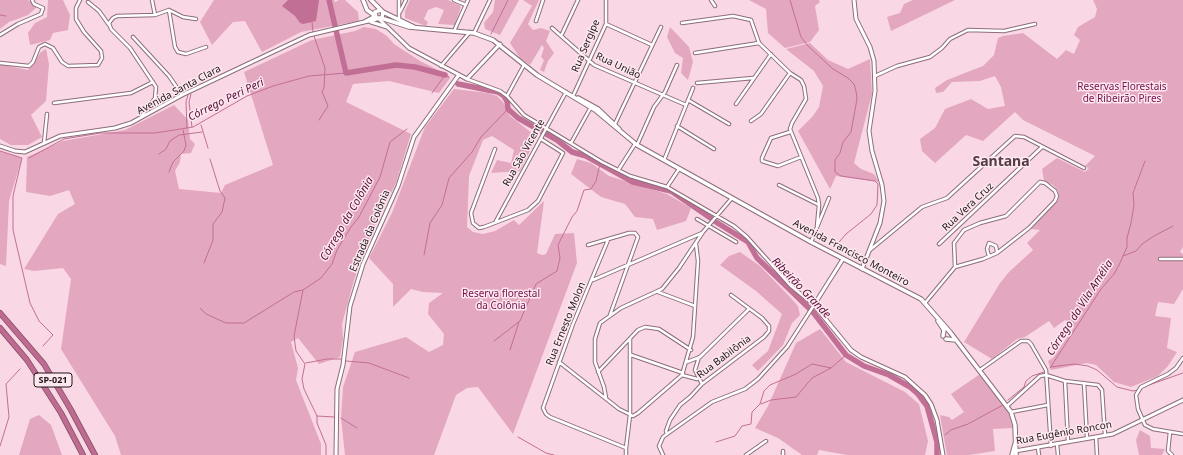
<!DOCTYPE html>
<html>
<head>
<meta charset="utf-8">
<style>
	body { margin:0 }
	canvas { display:block; background:#f9d7e4 }
</style>
</head>
<body>
<canvas width="1183" height="455"></canvas>
<script>
const ctx = document.querySelector('canvas').getContext('2d');
ctx.lineJoin = 'round';
function paint(path, color) {
  ctx.fillStyle = color;
  ctx.fill(path, 'evenodd');
}
function poly(rows) {
  const path = new Path2D();
  for (const r of rows) {
    path.moveTo(r[0], r[1]);
    for (let i = 2; i < r.length; i += 2) path.lineTo(r[i], r[i + 1]);
  }
  return path;
}
function trace(path, color, width, dash) {
  ctx.strokeStyle = color;
  ctx.lineWidth = width;
  ctx.lineCap = dash ? 'butt' : 'round';
  ctx.setLineDash(dash || []);
  ctx.stroke(path);
}
function drawText(font, color, halo, rows, align = 'center') {
  ctx.font = font + ' "Noto Sans",sans-serif';
  ctx.lineWidth = 3;
  ctx.setLineDash([]);
  ctx.textBaseline = 'middle';
  ctx.strokeStyle = halo;
  ctx.fillStyle = color;
  for (const [text, x, y, turn = 0] of rows) {
    ctx.save();
    ctx.translate(x, y);
    ctx.rotate((+turn || 0) * Math.PI / 180);
    ctx.textAlign = isNaN(turn) ? turn : align;
    if (halo) ctx.strokeText(text, 0, 0);
    ctx.fillText(text, 0, 0);
    ctx.restore();
  }
}
const green = poly([
	[0,0,28,0,37,7,28,15,9,22,0,29],
	[48,0,63,0,70,15,68,30,53,33,50,40,30,45,28,33,35,23,47,17],
	[214,0,334,0,335,2,339,0,345,0,358,12,359,21,301,32,262,52,245,21,233,22,212,45,200,22],
	[410,0,448,0,461,6,455,25,438,24,444,10,436,7,428,10,424,19,428,22,426,26,405,18,405,11],
	[495,0,539,0,528,24,533,30,541,28,550,31,546,41,554,53,548,61,544,72,540,70,544,60,541,57,544,48,542,45,530,65,520,58,510,43,532,6,523,0,519,0,500,35,485,29,484,23,493,12],
	[749,0,819,0,820,2,815,6,819,30,810,42,785,48,768,33,766,9],
	[913,0,955,0,891,31,887,17,900,13,904,4],
	[1093,0,1183,0,1183,247,1180,252,1183,254,1183,289,1174,304,1158,302,1155,316,1171,318,1167,348,1177,352,1168,366,1158,376,1131,387,1114,382,1096,365,1087,363,1051,370,1048,361,1053,358,1074,327,1065,320,1054,328,1049,321,1025,337,1017,339,992,359,964,342,1000,283,1009,272,1033,250,1027,243,1040,230,1031,229,1058,200,1059,196,1058,191,1053,185,1044,181,1042,169,1057,158,1085,172,1089,168,1085,166,1095,156,1023,120,1015,112,983,141,966,135,935,163,922,151,920,139,935,128,945,109,971,99,988,109,1005,106,1001,87,995,76,980,81,952,82,943,92,936,93,935,88,947,80,983,66,994,55,998,38,1003,36,1023,33,1057,59,1066,50,1074,54,1080,40,1074,35,1078,27,1095,17,1097,9],
	[364,27,376,29,387,36,394,44,420,61,448,75,450,78,439,93,389,81,353,84,346,102,411,134,396,183,373,229,354,280,342,324,343,339,340,357,319,364,298,338,291,342,298,368,296,380,321,444,321,455,121,455,115,436,61,349,71,279,63,268,34,271,24,269,58,214,75,204,69,190,50,196,26,192,27,157,63,141,125,130,174,105,188,120,190,139,195,144,191,153,181,154,180,162,175,171,179,189,221,193,225,185,273,165,244,72,312,40,355,31],
	[670,27,689,47,693,62,688,80,681,73,683,58,675,53,667,37],
	[810,43,828,60,848,69,870,59,872,94,854,163,861,169,874,174,879,182,836,176,830,189,798,131,813,116,819,107,823,86,814,71,786,49],
	[46,49,49,64,46,101,31,115,42,137,28,145,11,145,0,139,0,64,28,70,41,52],
	[454,89,488,93,497,96,503,102,510,116,537,137,520,171,491,173,497,160,511,163,514,150,492,136,483,140,469,176,467,227,473,232,483,234,495,231,514,220,519,225,544,201,537,253,542,255,546,254,555,234,574,233,577,263,513,434,478,387,467,388,456,395,434,455,345,455,341,418,343,387,355,352,406,337,429,352,443,345,444,334,428,314,429,303,443,293,423,292,411,289,393,307,393,284,369,258,392,213,425,127],
	[0,151,22,158,9,201,6,266,0,264],
	[577,159,591,163,609,176,667,194,691,208,686,221,657,230,653,219,635,217,625,204,601,197,571,174],
	[740,252,760,266,788,295,798,306,800,315,792,323,783,345,758,371,752,365,768,351,782,314,756,291,720,265,729,256],
	[820,329,846,362,905,392,919,404,928,441,925,455,847,455,819,450,817,455,802,455,778,438,755,428,768,406,796,343],
	[980,374,1010,414,1013,428,993,429,995,451,969,455,947,455,940,415,949,417,952,420,964,412,951,394],
	[39,415,51,425,62,455,19,455,30,419],
	[1140,430,1150,436,1151,448,1165,449,1162,455,1139,455,1136,440]
]);
const water = poly([
	[288,0,319,0,316,21,303,24,300,23,295,16,282,6]
]);
const stream = poly([
	[790,0,801,37,808,46,833,69,848,78,854,84,856,91,857,99,851,132,843,142,840,153,835,160,835,172,841,176,875,181,878,184,877,205,871,214,846,234,834,248],
	[0,15,6,16],
	[312,22,313,32],
	[491,34,508,0],
	[314,36,325,68,324,88,322,92,328,106,319,120],
	[432,93,445,75,449,77],
	[191,94,189,102,192,127],
	[201,125,208,148],
	[187,128,186,102,188,95],
	[0,151,22,158,13,196,13,230,30,303,39,321,53,335,43,346],
	[159,154,166,149,170,141,179,135,202,132],
	[29,158,64,139,100,133,155,133,193,127,247,96,273,86,309,76,346,73],
	[169,172,173,162,184,151,186,145,183,130],
	[424,255,430,223,442,205,449,178,472,152,481,137,508,109],
	[1123,256,1136,251,1142,244,1154,236,1173,226],
	[204,263,213,240,213,224,222,212,225,198,220,191,210,159],
	[303,290,294,336,296,351,305,364,302,379,304,389,317,416,317,423,326,445,326,455],
	[806,305,808,302],
	[200,308,206,314,226,323,244,323,294,292,303,290,321,278,332,264,337,250,351,227,359,217,380,177,390,142,407,129],
	[494,341,520,321,536,284,557,271,560,258,558,245,572,217,577,211,584,190,591,189,596,181,600,164],
	[510,350,519,322],
	[346,361,369,363,409,378],
	[306,363,327,359,341,359],
	[1051,367,1074,364,1088,366,1097,370,1117,387,1133,391,1138,390],
	[1050,368,1101,289,1114,274,1119,265,1127,247,1127,238,1131,223,1134,205,1133,193,1145,161],
	[1146,386,1183,373],
	[1008,400,1024,387,1026,381,1032,376,1044,372],
	[761,404,771,400,796,397,812,378,831,368],
	[317,416,334,417],
	[341,418,357,428],
	[945,435,951,430,968,424,1003,405],
	[518,437,546,453,554,455],
	[936,439,938,438],
	[716,442,735,436,742,426,751,424,752,412,760,404,764,391,770,385,796,374,812,364,831,368,846,355],
	[0,446,9,417,6,384,20,369]
]);
const river = poly([
	[329,0,346,73,396,65,415,67,445,75],
	[458,84,498,92,504,96,507,101,508,109,518,118,557,140,572,152,586,156,633,182,671,191,712,219],
	[716,222,748,242,757,258,813,312,846,355,864,366,889,375,910,387,918,394,927,406,937,442,937,455]
]);
const minor = poly([
	[399,0,399,19],
	[454,0,466,5],
	[711,0,715,6],
	[88,2,99,11,109,25],
	[169,10,183,17,196,19],
	[400,12,406,0],
	[155,15,169,10,175,47,178,52,186,54,206,47],
	[536,21,543,0],
	[682,23,733,16,751,20,759,43,790,73,801,80,804,86,806,99,792,123,790,129,818,198,819,205,779,185],
	[606,24,652,45],
	[552,28,594,65,686,105],
	[454,31,468,0],
	[474,33,490,0],
	[562,34,578,0],
	[0,35,18,24,41,14,43,8,34,4,32,0],
	[133,37,169,76,182,95],
	[695,53,759,43],
	[0,63,29,66,33,62,39,47,45,44,53,48,62,62,68,66,98,65,102,58,101,51,84,32,76,19,76,8,80,0],
	[441,66,470,32],
	[875,76,897,66,930,57,942,48,950,39,968,30,1004,31,1035,24],
	[467,79,500,91,507,96,524,115,602,162,630,176,667,187,734,226,747,237,790,285,814,305,787,347,758,379,745,389,712,402,667,434,663,437,659,446,663,455],
	[697,83,753,78],
	[507,96,524,65],
	[573,96,606,24,606,0],
	[688,100,729,124],
	[54,103,131,93,153,82],
	[736,104,771,54],
	[141,117,155,98,156,87,130,48,111,29,109,23,113,18,117,16,155,15,152,0],
	[751,121,761,114,790,73],
	[614,126,661,27],
	[677,126,714,149],
	[790,132,771,138,762,158,762,161,778,166,801,157],
	[44,143,47,114],
	[571,143,591,107],
	[637,145,654,107,665,92,677,65],
	[495,149,471,213,473,223,479,228,484,227,528,210,538,201,563,153,541,139],
	[664,160,693,88],
	[619,169,635,144],
	[667,187,679,169],
	[697,219,736,242],
	[496,221,566,92],
	[817,226,819,205],
	[608,240,573,324,543,408,546,414,550,417,626,448,626,455],
	[811,242,829,198],
	[939,244,1042,147],
	[588,245,629,233,635,233,638,237,610,315],
	[870,250,922,207,947,198,1015,136,1024,137,1084,168],
	[989,256,987,249,989,243,996,246,997,252],
	[1160,259,1183,259],
	[593,280,702,233],
	[658,292,695,306],
	[925,303,955,267,983,259,997,253,1029,228,1055,201,1057,196,1055,191,1045,183,1040,182,1006,216,980,223,964,230,954,243,955,267],
	[631,355,683,373],
	[699,357,695,370,702,384],
	[1183,358,1176,368,1168,374,1141,387,1136,395,1138,409,1145,425,1153,429,1183,434],
	[559,362,619,409,633,416,638,413,682,375,693,337,698,261,696,244],
	[687,362,700,357,749,309],
	[980,370,1021,341,1028,341,1031,344,1046,370,1051,446],
	[598,372,638,330,645,327,659,329,691,350],
	[682,375,697,379],
	[1065,381,1068,442],
	[1084,383,1087,438],
	[606,398,604,387,595,362,595,339,600,323,621,308,662,289,679,268,703,232,732,198],
	[1007,406,1040,376,1046,375,1065,381,1098,385,1102,390,1105,435],
	[1011,412,1048,405],
	[1170,432,1168,451,1172,455],
	[667,434,666,431,670,420,680,405,690,397,702,384,764,337,769,331,769,326,762,318,731,295],
	[1096,437,1097,455],
	[1057,444,1058,455],
	[626,448,630,415,630,339],
	[1038,448,1039,455],
	[746,455,766,441],
	[783,455,783,451]
]);
const tertiary = poly([
	[854,0,856,19,870,47,874,61,875,91,869,131,872,151,882,185,884,201,880,223,862,269],
	[379,19,409,48,467,79,500,44],
	[364,22,375,16],
	[371,22,387,27],
	[0,146,15,151,25,152,60,136,115,128,131,123,182,95,309,35,377,19],
	[843,259,814,305,851,350,861,357,905,377,925,395,931,404,937,420,943,455],
	[1015,451,1113,434,1183,400],
	[336,455,337,389,343,365,350,306,363,264,398,186,414,137,458,76]
]);
const secondary = poly([
	[363,0,367,10,374,15],
	[371,0,383,12,382,18,376,18,375,12,381,10],
	[383,12,414,27],
	[381,18,409,27,474,33,493,40,537,75,595,110,637,145,811,242,921,299,950,332,1011,412,1015,425,1016,455],
	[578,98,598,109,619,129],
	[938,321,944,330,943,336],
	[946,339,956,340],
	[1012,455,1015,444]
]);
const motorway = poly([
	[0,313,44,364,71,410,95,455],
	[0,328,27,360,61,413,83,455]
]);
const shields = [
	[53,380,38]
];
const shieldNames = [
	["SP-021",53,380]
];
const streetNames = [
	["Rua Sergipe",586,46,-67],
	["Rua União",618,66,25],
	["Avenida Santa Clara",179,90,-28],
	["Rua São Vicente",524,153,-61],
	["Rua Vera Cruz",968,207,-43],
	["Estrada da Colônia",370,231,-67],
	["Avenida Francisco Monteiro",851,253,28],
	["Rua Ernesto Molon",566,324,-68],
	["Rua Babilônia",724,357,-37],
	["Rua Eugênio Roncon",1064,433,-10]
];
const parkNames = [
	["Reservas Florestais",1122,87],
	["de Ribeirão Pires",1122,99],
	["Reserva florestal",501,294],
	["da Colônia",501,306]
];
const waterNames = [
	["Córrego Peri Peri",226,100,-26],
	["Córrego da Colônia",347,219,-60],
	["Ribeirão Grande",801,288,46],
	["Córrego da Vila Amélia",1080,308,-57]
];
const districtNames = [
	["Santana",1001,162]
];
paint(green, '#e4a7c0');
paint(water, '#c26f95');
trace(stream, '#c26f95', 1);
trace(river, '#c26f95', 5.5);
trace(minor, '#8c6e7a', 4.5);
trace(tertiary, '#8c6e7a', 5);
trace(secondary, '#8c6e7a', 5.5);
trace(motorway, '#864d66', 6);
trace(minor, '#fff', 2.5);
trace(tertiary, '#fff', 3);
trace(secondary, '#fff', 3.5);
trace(motorway, '#bd6b90', 4.5);
for (const [x, y, w] of shields) {
  const box = new Path2D();
  box.roundRect(x - w / 2, y - 7, w, 14, 3);
  ctx.fillStyle = '#fde8f0';
  ctx.fill(box);
  trace(box, '#201519', 1);
}
drawText('bold 9px', '#201519', null, shieldNames);
drawText('10px', '#201519', '#fde8f0', streetNames);
drawText('10px', '#76114a', '#fde8f0', parkNames);
drawText('italic 11px', '#570b36', '#fde8f0', waterNames);
drawText('bold 14px', '#573c47', '#fde8f0', districtNames);
</script>
</body>
</html>
